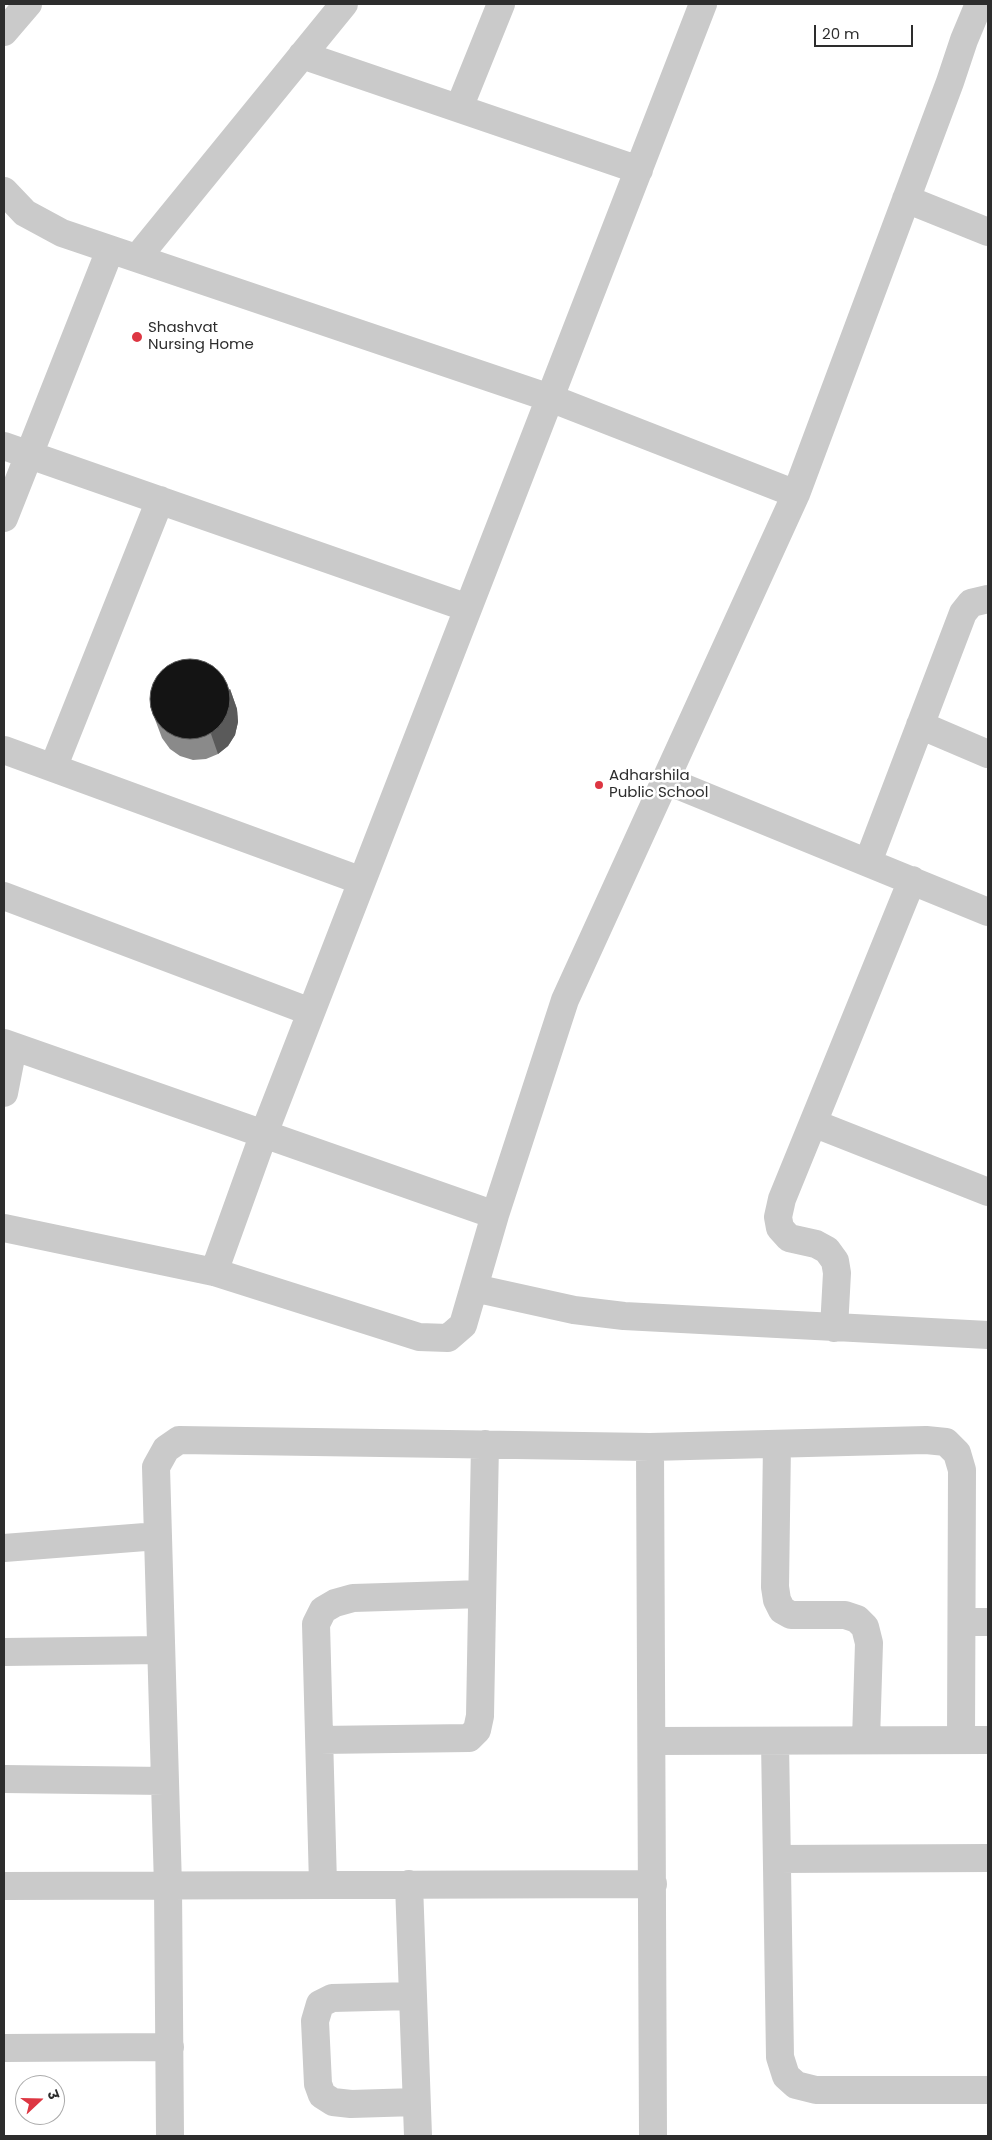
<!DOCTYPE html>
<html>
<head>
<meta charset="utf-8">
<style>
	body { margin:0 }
	#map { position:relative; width:992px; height:2140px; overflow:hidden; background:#fff; font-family:Poppins,"Noto Sans Devanagari",sans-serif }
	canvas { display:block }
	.frame { position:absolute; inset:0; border:5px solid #2d2d2d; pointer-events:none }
	.north { position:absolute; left:15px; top:2075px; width:50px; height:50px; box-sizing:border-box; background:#fff; border:1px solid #ababab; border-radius:50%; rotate:69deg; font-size:14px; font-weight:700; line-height:20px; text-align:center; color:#2d2d2d }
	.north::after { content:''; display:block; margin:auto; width:18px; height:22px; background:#dd3642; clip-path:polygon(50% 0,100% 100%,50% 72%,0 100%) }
	.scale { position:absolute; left:814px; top:25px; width:99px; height:22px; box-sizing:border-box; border:2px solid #2d2d2d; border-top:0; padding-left:6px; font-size:15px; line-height:18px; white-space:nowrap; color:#2d2d2d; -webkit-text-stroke:4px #fff; paint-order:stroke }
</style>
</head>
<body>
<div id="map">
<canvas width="992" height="2140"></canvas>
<div class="frame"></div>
<div class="north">उ</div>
<div class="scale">20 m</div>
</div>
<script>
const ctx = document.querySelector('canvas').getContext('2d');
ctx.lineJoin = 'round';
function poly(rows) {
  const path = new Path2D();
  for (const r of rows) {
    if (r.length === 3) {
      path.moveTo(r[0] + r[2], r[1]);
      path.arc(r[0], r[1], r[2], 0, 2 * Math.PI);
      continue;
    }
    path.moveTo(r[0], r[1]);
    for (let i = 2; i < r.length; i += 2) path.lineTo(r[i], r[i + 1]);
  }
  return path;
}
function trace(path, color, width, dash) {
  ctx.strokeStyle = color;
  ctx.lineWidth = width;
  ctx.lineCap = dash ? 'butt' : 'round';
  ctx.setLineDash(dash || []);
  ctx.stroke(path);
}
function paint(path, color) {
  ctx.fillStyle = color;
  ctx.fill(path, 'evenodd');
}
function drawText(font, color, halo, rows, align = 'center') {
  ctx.font = font + ' Poppins,sans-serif';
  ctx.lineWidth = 5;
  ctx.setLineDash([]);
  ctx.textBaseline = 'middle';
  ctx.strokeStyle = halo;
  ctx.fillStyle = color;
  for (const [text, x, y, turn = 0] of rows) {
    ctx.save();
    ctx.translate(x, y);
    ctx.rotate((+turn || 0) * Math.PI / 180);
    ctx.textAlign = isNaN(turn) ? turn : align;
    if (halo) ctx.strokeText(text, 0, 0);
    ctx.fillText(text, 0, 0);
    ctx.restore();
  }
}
const minor = poly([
	[4,32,28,4],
	[302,55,639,170],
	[459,108,501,4],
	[4,191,25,213,62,233,550,398,796,494],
	[906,199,988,232],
	[137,258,344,4],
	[4,446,468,608],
	[4,518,110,250],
	[920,725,988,754],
	[4,750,362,881],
	[53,768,160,500],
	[665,780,988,912],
	[868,862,963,613,971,603,988,599],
	[4,896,311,1012],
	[4,1043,495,1215],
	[4,1093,13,1047],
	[813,1123,988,1192],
	[4,1228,214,1272,419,1337,448,1338,463,1325,495,1215,565,1000,796,494,950,82,964,40,979,4],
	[214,1272,263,1136,703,4],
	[474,1288,574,1310,624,1316,988,1335],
	[834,1328,837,1273,835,1261,827,1250,816,1244,789,1238,780,1228,778,1217,782,1199,912,880],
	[777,1444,775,1587,777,1600,782,1610,791,1615,845,1615,857,1619,865,1627,869,1643,866,1740],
	[650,1447,926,1440,946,1442,957,1453,962,1470,961,1740],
	[4,1548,158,1536],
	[962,1622,988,1622],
	[4,1652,161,1650],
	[320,1740,469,1738,477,1730,480,1716,485,1444],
	[653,1741,988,1740],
	[775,1741,780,2057,786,2076,796,2085,816,2090,988,2090],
	[4,1779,165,1781],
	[777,1859,988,1858],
	[323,1884,316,1624,323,1610,335,1603,353,1598,482,1594],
	[409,1884,418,2136],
	[4,1886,653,1884],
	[413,1996,332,1998,320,2004,315,2021,318,2084,322,2095,333,2102,351,2104,416,2102],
	[4,2048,170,2047],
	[170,2136,168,1886,156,1467,166,1449,179,1440,650,1447,653,2136]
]);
const wall = poly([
	[230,689,237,709,238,722,235,735,228,746,218,754,206,759,193,760,180,756,170,749,162,738,150,706]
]);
const shadedWall = poly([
	[230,689,237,709,238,722,235,735,228,746,218,754,211,734]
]);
const building = poly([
	[190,699,40]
]);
const markers = [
	[137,337,6,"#dd3642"],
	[599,785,5,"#dd3642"]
];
const poiNames = [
	["Shashvat",148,328],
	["Nursing Home",148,345],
	["Adharshila",609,776],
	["Public School",609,793]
];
trace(minor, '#cacaca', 28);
paint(wall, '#8a8a8a');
paint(shadedWall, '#5a5a5a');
paint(building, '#141414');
trace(building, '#5a5a5a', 1);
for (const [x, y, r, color] of markers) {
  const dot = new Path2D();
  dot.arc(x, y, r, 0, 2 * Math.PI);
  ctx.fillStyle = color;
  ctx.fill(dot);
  trace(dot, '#fff', 2);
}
drawText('15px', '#2d2d2d', '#fff', poiNames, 'left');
</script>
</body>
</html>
